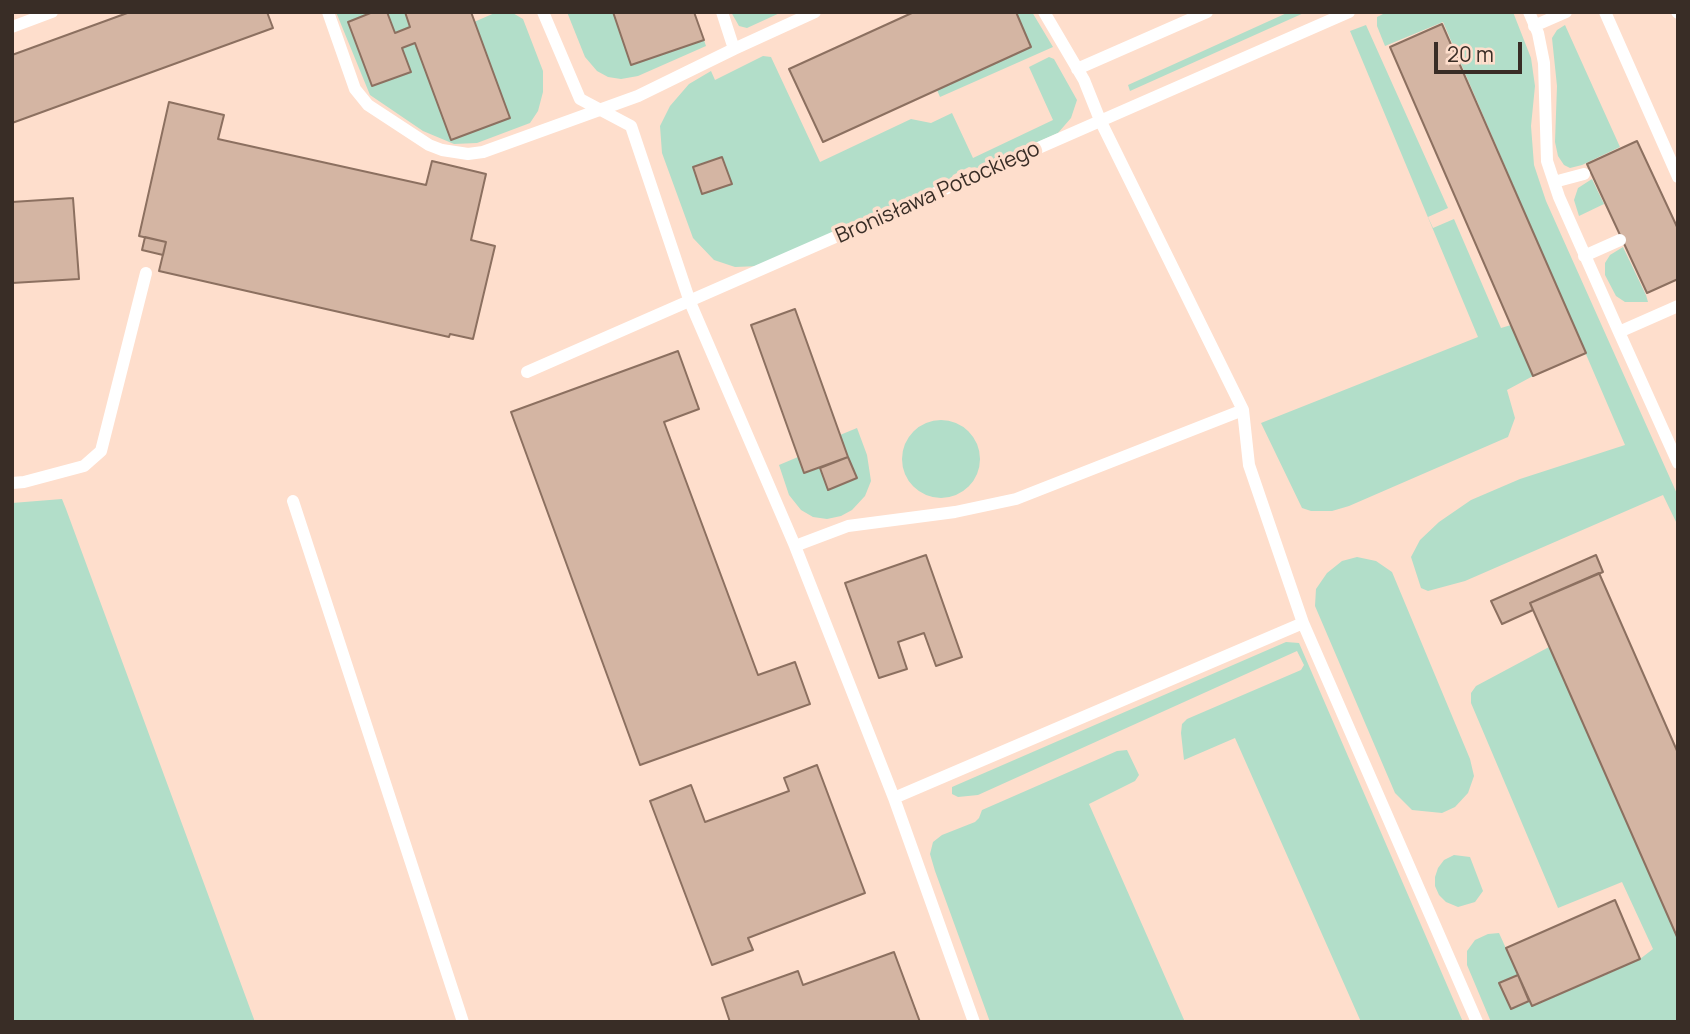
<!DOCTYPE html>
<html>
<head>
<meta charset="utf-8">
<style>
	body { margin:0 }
	#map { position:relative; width:1690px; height:1034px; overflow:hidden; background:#fedecc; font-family:Manrope,sans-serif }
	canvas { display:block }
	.frame { position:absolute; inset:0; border:14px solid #392d26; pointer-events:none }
	.scale { position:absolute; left:1434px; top:42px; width:88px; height:32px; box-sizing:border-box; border:4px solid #392d26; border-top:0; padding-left:9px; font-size:21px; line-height:24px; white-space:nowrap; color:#392d26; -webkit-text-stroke:5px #fedecc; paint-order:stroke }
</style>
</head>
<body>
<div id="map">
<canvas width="1690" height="1034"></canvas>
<div class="frame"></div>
<div class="scale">20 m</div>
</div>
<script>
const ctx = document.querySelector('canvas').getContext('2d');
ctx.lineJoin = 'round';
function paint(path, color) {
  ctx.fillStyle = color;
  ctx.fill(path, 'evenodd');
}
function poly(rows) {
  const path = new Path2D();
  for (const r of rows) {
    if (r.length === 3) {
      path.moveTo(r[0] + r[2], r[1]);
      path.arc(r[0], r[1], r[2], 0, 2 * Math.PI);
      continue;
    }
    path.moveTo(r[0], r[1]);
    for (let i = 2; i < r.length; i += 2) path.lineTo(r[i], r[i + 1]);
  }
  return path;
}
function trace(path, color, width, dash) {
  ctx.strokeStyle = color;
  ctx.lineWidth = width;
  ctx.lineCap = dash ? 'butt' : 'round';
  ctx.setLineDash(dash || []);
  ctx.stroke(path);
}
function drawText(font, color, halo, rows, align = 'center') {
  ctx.font = font + ' Manrope,sans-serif';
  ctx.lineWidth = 7;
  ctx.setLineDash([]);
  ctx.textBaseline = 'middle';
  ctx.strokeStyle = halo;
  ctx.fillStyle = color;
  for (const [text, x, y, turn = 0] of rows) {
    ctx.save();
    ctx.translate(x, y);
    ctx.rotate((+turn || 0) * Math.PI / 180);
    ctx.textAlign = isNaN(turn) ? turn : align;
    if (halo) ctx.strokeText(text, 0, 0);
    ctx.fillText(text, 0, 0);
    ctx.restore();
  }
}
const green = poly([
	[336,12,373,12,348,22,372,86,402,48,415,43,452,140,510,118,474,22,497,12,511,12,523,19,543,71,543,92,538,111,530,123,477,143,454,144,423,131,370,95],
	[387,12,405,12,410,27,395,33],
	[567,12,613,12,631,65,704,40,706,46,638,76,621,79,608,77,597,71,585,57],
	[731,12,782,12,747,28,739,26],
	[1016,12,1032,12,1053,47,940,97,937,90,1031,47],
	[1289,12,1306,12,1130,91,1128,85],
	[1387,12,1513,12,1531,58,1535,86,1531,126,1534,165,1546,201,1678,496,1678,526,1663,495,1465,581,1428,591,1421,588,1411,557,1420,540,1439,522,1471,500,1520,479,1625,445,1443,22,1385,46,1377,26,1377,17],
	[1366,25,1448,208,1428,217,1433,228,1454,219,1501,328,1511,325,1533,376,1507,390,1515,418,1508,437,1349,506,1332,511,1311,511,1302,508,1261,423,1478,337,1350,31],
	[1565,25,1620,147,1582,165,1570,168,1564,165,1558,156,1555,142,1557,86,1552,38,1557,30],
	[763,56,771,57,820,162,911,119,931,123,952,113,973,158,1053,120,1029,67,1049,57,1054,59,1077,100,1071,118,1058,133,977,169,969,167,953,175,951,179,852,227,760,266,735,267,714,260,693,238,662,153,660,126,670,106,689,84,711,71,715,80],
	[1592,179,1604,204,1579,216,1574,200,1578,188],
	[1623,247,1646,295,1648,302,1625,302,1616,296,1605,275,1605,263,1610,255],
	[941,459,39],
	[857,428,867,455,871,481,865,496,852,510,841,516,827,519,813,517,801,510,789,495,779,465,798,457,804,473,820,468,828,489,856,479,840,435],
	[62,499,66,509,255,1022,12,1022,12,503],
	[1357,557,1376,561,1392,572,1470,759,1474,776,1468,793,1455,807,1442,813,1412,810,1395,793,1315,606,1316,589,1327,573,1342,561],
	[1286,642,1299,643,1463,1022,1361,1022,1235,738,1184,760,1181,733,1182,724,1187,719,1301,670,1304,665,1297,651,978,795,958,797,952,794,952,787],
	[1549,647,1678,939,1678,1022,1491,1022,1467,965,1467,951,1475,940,1488,934,1499,933,1518,975,1499,983,1511,1009,1529,1001,1532,1006,1640,959,1653,949,1622,882,1558,908,1471,703,1471,693,1476,686],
	[1127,750,1139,775,1135,781,1089,804,1185,1022,990,1022,935,871,930,854,933,842,942,835,975,822,979,818,982,810,1117,751],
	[1454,855,1470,857,1483,891,1475,902,1458,907,1446,902,1439,895,1435,886,1435,877,1438,868,1444,860]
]);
const building = poly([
	[130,12,267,12,273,28,12,123,12,55,130,12],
	[373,12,387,12,395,33,410,27,405,12,471,12,510,118,451,140,415,43,402,48,411,72,372,86,348,22,373,12],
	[613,12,694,12,704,40,631,65,613,12],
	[914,12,1016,12,1031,47,823,142,789,69,914,12],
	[1442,24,1586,353,1533,376,1390,47,1442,24],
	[169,102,224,115,218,139,426,185,432,161,486,174,471,240,495,246,473,339,450,334,449,337,159,271,166,242,139,236,169,102],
	[1637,141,1678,229,1678,279,1647,293,1587,164,1637,141],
	[722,157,732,184,702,194,693,167,722,157],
	[73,198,79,279,12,283,12,202,73,198],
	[145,237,166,242,163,255,142,250,145,237],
	[795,309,848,457,804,473,751,325,795,309],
	[678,351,699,409,664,422,758,675,795,662,810,704,640,765,511,412,678,351],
	[848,457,857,478,828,490,820,468,848,457],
	[926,555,962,657,936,666,924,633,898,642,907,669,879,678,845,583,926,555],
	[1596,555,1603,572,1530,603,1533,610,1502,624,1491,601,1596,555],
	[1599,573,1678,753,1678,939,1530,603,1599,573],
	[817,765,865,893,748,938,753,950,712,965,650,801,691,785,705,822,789,791,784,778,817,765],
	[1615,900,1640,959,1532,1006,1506,948,1615,900],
	[894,952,920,1022,730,1022,722,998,798,971,803,985,894,952],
	[1518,975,1529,1001,1511,1009,1499,983,1518,975]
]);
const lane = poly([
	[328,12,355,89,368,105,429,145,442,150,468,154,483,152,638,96,734,49],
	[543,12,580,99,631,126,690,302,795,546,894,798,974,1022],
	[722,12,734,49,815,12],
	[1044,12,1084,80,1100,120,1243,410,1249,465,1303,623,1477,1022],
	[1529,12,1538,33,1544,63,1547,161,1559,197,1619,332,1678,306],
	[1605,12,1678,177],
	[1677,12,1678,13],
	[1534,26,1566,12],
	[12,27,52,12],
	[1077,69,1207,12],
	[1554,182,1584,174],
	[1584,256,1620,240],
	[1619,332,1678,463],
	[527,372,1349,12],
	[12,483,24,482,84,466,101,451,146,273],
	[293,501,463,1022],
	[795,546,848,526,955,512,1016,499,1243,410],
	[894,798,1303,623]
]);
const streetNames = [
	["Bronisława Potockiego",938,193,-24]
];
paint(green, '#b2dec9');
paint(building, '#d4b5a3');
trace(building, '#8c7060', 2);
trace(lane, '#fff', 12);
drawText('21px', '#392d26', '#fedecc', streetNames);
</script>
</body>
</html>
